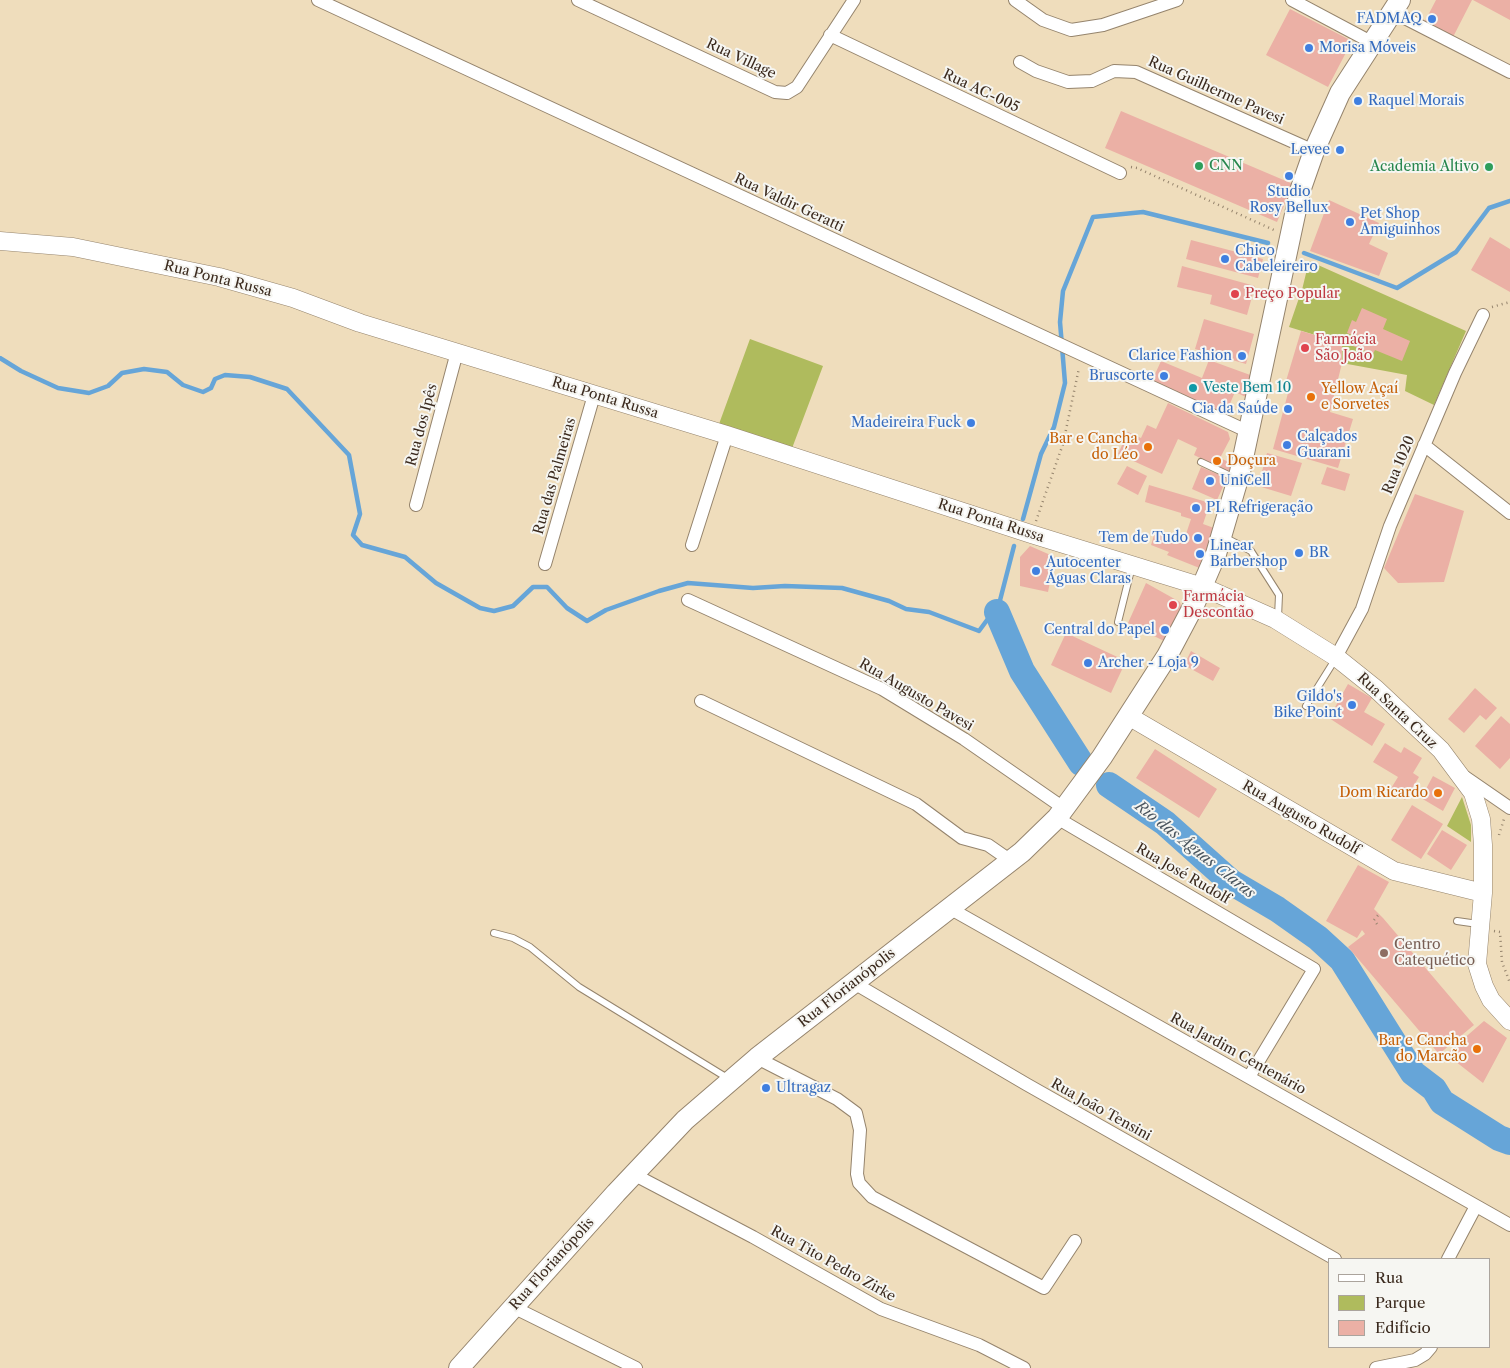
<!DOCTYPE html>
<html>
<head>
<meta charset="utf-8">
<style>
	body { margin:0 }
	#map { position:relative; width:1510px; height:1368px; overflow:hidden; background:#efddbc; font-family:"Libre Caslon Text",serif }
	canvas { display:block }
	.legend { position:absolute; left:1328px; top:1258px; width:162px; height:90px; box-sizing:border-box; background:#f6f6f2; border:1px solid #aba49d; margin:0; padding:6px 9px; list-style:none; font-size:15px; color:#3b2a1e }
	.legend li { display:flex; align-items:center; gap:10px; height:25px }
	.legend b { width:25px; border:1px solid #aba49d }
</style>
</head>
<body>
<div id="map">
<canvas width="1510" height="1368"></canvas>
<ul class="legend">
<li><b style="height:6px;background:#fff"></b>Rua</li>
<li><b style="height:14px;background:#afbb5d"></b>Parque</li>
<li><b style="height:14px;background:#ebb0a5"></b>Edifício</li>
</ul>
</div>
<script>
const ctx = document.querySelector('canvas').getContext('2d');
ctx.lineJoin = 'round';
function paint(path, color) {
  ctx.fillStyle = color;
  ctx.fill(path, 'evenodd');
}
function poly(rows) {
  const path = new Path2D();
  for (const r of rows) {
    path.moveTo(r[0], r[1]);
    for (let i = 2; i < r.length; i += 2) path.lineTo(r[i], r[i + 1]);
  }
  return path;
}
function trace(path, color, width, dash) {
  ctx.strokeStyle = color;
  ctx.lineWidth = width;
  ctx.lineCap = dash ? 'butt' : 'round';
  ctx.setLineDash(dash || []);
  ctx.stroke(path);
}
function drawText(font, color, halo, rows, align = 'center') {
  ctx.font = font + ' "Libre Caslon Text",serif';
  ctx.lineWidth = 4;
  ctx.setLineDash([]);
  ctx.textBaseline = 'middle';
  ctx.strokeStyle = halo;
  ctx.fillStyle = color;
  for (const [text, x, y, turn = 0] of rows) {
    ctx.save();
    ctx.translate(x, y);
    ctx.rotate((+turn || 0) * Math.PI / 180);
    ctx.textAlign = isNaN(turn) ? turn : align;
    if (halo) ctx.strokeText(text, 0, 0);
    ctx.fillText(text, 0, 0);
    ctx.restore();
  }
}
const green = poly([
	[1309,261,1466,331,1434,405,1405,391,1407,375,1342,363,1341,343,1289,327,1299,298,1304,299,1306,296,1301,294],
	[750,339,823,366,791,451,719,424],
	[1462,797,1471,825,1471,842,1447,826]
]);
const stream = poly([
	[1304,253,1397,288,1456,252,1489,208,1510,201],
	[0,358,21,371,58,388,89,393,108,386,122,373,144,369,167,372,183,385,203,392,211,388,215,379,225,375,250,377,287,389,349,455,360,514,353,535,362,545,405,557,436,583,480,608,494,611,513,606,533,587,547,587,567,608,587,621,606,610,659,591,688,583,753,588,785,586,842,588,889,601,906,609,929,612,979,631,990,616,997,612,1014,546],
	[1023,519,1041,454,1054,427,1065,383,1060,322,1063,291,1093,217,1143,212,1268,243]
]);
const river = poly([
	[997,612,1022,671,1081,763],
	[1109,785,1165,823,1231,882,1277,909,1318,938,1342,960,1413,1073,1434,1089,1442,1102,1499,1138,1510,1142]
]);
const building = poly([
	[1436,0,1472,0,1453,37,1424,23],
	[1473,0,1510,0,1510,20],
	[1290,9,1352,41,1328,87,1266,55],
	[1121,111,1293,184,1277,222,1105,148],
	[1329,200,1379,223,1369,244,1388,253,1379,276,1310,251],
	[1490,237,1510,249,1510,292,1471,270],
	[1191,240,1263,259,1258,278,1186,259],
	[1182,266,1255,286,1247,315,1210,304,1212,295,1177,287],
	[1362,308,1387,319,1383,329,1410,341,1402,361,1375,350,1373,354,1348,344,1352,335,1347,333,1352,320,1356,322],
	[1204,319,1254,334,1246,364,1195,349],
	[1301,331,1342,343,1342,363,1330,412,1353,419,1338,468,1273,449,1291,382,1286,381],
	[1209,360,1253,376,1246,397,1235,392,1225,415,1151,383,1161,361,1202,378],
	[1168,403,1228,432,1230,439,1220,458,1233,464,1229,472,1194,455,1197,448,1178,439,1162,474,1118,454,1128,432,1141,438,1147,425,1156,429],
	[1267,453,1302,463,1291,496,1258,486],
	[1127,466,1147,476,1138,495,1117,484],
	[1201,467,1227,478,1217,500,1192,489],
	[1327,467,1350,474,1345,491,1321,484],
	[1149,485,1210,503,1203,524,1214,528,1202,569,1167,555,1169,552,1151,545,1156,529,1184,540,1191,519,1181,516,1181,513,1145,502],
	[1415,494,1464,511,1444,582,1398,583,1384,568],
	[1030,546,1055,557,1048,592,1020,586,1020,557],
	[1146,583,1180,602,1183,614,1166,642,1128,623],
	[1066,633,1126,661,1111,693,1051,665],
	[1191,651,1220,668,1213,681,1184,665],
	[1348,684,1372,698,1364,712,1385,724,1372,746,1329,718],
	[1475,688,1497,708,1486,720,1480,715,1464,733,1448,719],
	[1501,716,1510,724,1510,758,1500,769,1475,746],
	[1385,743,1401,753,1404,747,1422,758,1413,773,1419,777,1405,800,1390,790,1398,777,1373,762],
	[1155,749,1217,789,1199,818,1136,778],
	[1433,776,1455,788,1443,811,1421,798],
	[1412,805,1443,824,1421,859,1391,840],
	[1442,830,1467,845,1451,870,1427,854],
	[1358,865,1389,882,1374,909,1383,918,1474,1025,1439,1054,1348,947,1365,934,1362,930,1357,938,1326,921],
	[1484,1021,1507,1038,1483,1083,1446,1054]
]);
const path = poly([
	[1131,167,1137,168,1274,230],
	[1492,307,1510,302],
	[1036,521,1063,444,1079,368],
	[1499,835,1504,819],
	[1377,924,1374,920,1379,914],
	[1494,931,1500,932,1502,962,1510,983]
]);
const lane = poly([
	[1201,462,1235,478],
	[1224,537,1251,551,1279,595,1278,617],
	[1118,622,1132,566],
	[1306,706,1336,658],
	[1457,921,1478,924],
	[494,933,513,938,530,947,579,987,729,1079]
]);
const street = poly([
	[318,0,1249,432],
	[578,0,775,92,787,93,797,87,854,0],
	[1015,0,1043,20,1071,30,1103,25,1177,0],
	[1292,0,1371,42],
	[1391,11,1510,72],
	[830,35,1120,173],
	[1020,62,1036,71,1068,82,1092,81,1114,71,1136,72,1314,151],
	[1424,445,1510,513],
	[416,505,457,352],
	[692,545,727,435],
	[545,564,594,395],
	[688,600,882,689,964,739,1065,809],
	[1336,657,1362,609,1390,526,1455,373,1483,315],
	[701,701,916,804,962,838,988,845,1011,861],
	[1465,777,1510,808],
	[1057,818,1314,969,1249,1077],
	[951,909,1510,1225],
	[854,983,1026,1084,1335,1259],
	[757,1058,837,1099,856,1113,860,1130,857,1174,859,1183,872,1197,1044,1288,1075,1241],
	[633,1174,753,1237,881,1309,979,1345,1024,1368],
	[1448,1259,1476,1206],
	[513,1307,636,1368],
	[1376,1368,1415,1360,1425,1354,1431,1347]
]);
const secondary = poly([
	[0,241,73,247,219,277,293,298,360,323,727,435,1031,534,1203,587,1275,619,1336,657,1376,689,1441,750,1473,793,1481,819,1483,845,1483,893,1477,964,1484,986,1491,1000,1510,1021],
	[1130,717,1394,871,1483,893]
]);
const primary = poly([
	[459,1368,616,1193,685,1120,757,1058,1022,852,1057,818,1102,757,1167,656,1194,605,1216,554,1240,472,1300,191,1314,151,1340,93,1400,0]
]);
const markers = [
	[1432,19,5,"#3f7fe0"],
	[1309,48,5,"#3f7fe0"],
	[1358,101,5,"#3f7fe0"],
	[1340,150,5,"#3f7fe0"],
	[1199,166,5,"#2e9e5b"],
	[1489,167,5,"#2e9e5b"],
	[1289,176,5,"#3f7fe0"],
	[1350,222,5,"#3f7fe0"],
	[1225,259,5,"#3f7fe0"],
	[1235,294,5,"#e0444e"],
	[1305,348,5,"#e0444e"],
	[1242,356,5,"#3f7fe0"],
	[1164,376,5,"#3f7fe0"],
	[1193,388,5,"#0f9aa8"],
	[1311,397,5,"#e8710a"],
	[1288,409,5,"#3f7fe0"],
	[971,423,5,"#3f7fe0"],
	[1287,445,5,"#3f7fe0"],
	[1148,447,5,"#e8710a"],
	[1217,461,5,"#e8710a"],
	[1210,481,5,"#3f7fe0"],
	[1196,508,5,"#3f7fe0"],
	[1198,538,5,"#3f7fe0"],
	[1299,553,5,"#3f7fe0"],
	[1200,554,5,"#3f7fe0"],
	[1036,571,5,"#3f7fe0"],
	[1173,605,5,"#e0444e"],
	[1165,630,5,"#3f7fe0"],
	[1088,663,5,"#3f7fe0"],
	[1352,705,5,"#3f7fe0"],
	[1438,793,5,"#e8710a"],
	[1384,953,5,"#8d6e63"],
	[1477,1049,5,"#e8710a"],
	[766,1088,5,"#3f7fe0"]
];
const shopNames = [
	["FADMAQ",1422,19,"right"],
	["Morisa Móveis",1319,48],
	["Raquel Morais",1368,101],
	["Levee",1330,150,"right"],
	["Studio",1289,192,"center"],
	["Rosy Bellux",1289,208,"center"],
	["Pet Shop",1360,214],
	["Amiguinhos",1360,230],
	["Chico",1235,251],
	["Cabeleireiro",1235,267],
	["Clarice Fashion",1232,356,"right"],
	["Bruscorte",1154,376,"right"],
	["Cia da Saúde",1278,409,"right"],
	["Madeireira Fuck",961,423,"right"],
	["Calçados",1297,437],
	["Guarani",1297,453],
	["UniCell",1220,481],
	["PL Refrigeração",1206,508],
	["Tem de Tudo",1188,538,"right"],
	["Linear",1210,546],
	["Barbershop",1210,562],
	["BR",1309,553],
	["Autocenter",1046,563],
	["Águas Claras",1046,579],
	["Central do Papel",1155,630,"right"],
	["Archer - Loja 9",1098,663],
	["Gildo's",1342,697,"right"],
	["Bike Point",1342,713,"right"],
	["Ultragaz",776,1088]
];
const streetNames = [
	["Rua Village",741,59,25],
	["Rua AC-005",981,91,25],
	["Rua Guilherme Pavesi",1216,91,24],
	["Rua Valdir Geratti",789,203,25],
	["Rua Ponta Russa",218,279,14],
	["Rua Ponta Russa",605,398,17],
	["Rua dos Ipês",422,425,-75],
	["Rua 1020",1399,465,-67],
	["Rua das Palmeiras",555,476,-74],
	["Rua Ponta Russa",991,521,18],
	["Rua Augusto Pavesi",916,695,30],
	["Rua Santa Cruz",1397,711,43],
	["Rua Augusto Rudolf",1301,818,30],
	["Rua José Rudolf",1183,874,30],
	["Rua Florianópolis",847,988,-38],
	["Rua Jardim Centenário",1238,1054,29],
	["Rua João Tensini",1101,1110,29],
	["Rua Florianópolis",552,1264,-48],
	["Rua Tito Pedro Zirke",833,1264,29]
];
const leisureNames = [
	["CNN",1209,166],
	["Academia Altivo",1479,167,"right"]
];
const healthNames = [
	["Preço Popular",1245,294],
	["Farmácia",1315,340],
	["São João",1315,356],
	["Farmácia",1183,597],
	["Descontão",1183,613]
];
const cultureNames = [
	["Veste Bem 10",1203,388]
];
const foodNames = [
	["Yellow Açaí",1321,389,"left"],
	["e Sorvetes",1321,405,"left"],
	["Bar e Cancha",1138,439],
	["do Léo",1138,455],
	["Doçura",1227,461,"left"],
	["Dom Ricardo",1428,793],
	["Bar e Cancha",1467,1041],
	["do Marcão",1467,1057]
];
const educationNames = [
	["Centro",1394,945],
	["Catequético",1394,961]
];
const waterNames = [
	["Rio das Águas Claras",1195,850,38]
];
paint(green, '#afbb5d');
trace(stream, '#66a5d8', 4.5);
trace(river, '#66a5d8', 26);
paint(building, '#ebb0a5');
trace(lane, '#95846d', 8);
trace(street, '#95846d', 14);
trace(secondary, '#95846d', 19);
trace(primary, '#95846d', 22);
trace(path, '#95846d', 2.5, [1, 4]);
trace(lane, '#fff', 6);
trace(street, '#fff', 12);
trace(secondary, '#fff', 18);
trace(primary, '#fff', 20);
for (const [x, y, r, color] of markers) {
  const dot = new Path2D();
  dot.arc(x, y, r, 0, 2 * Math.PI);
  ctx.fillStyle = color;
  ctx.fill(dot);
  trace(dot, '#f6f6f2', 2);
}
drawText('14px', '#366cbe', '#f6f6f2', shopNames, 'left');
drawText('14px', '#3b2a1e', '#f6f6f2', streetNames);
drawText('14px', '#27864d', '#f6f6f2', leisureNames, 'left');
drawText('14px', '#be3a42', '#f6f6f2', healthNames, 'left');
drawText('14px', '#0d838f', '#f6f6f2', cultureNames, 'left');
drawText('14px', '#c56008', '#f6f6f2', foodNames, 'right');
drawText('14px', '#785e54', '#f6f6f2', educationNames, 'left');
drawText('italic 15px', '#4a555f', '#f6f6f2', waterNames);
</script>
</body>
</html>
